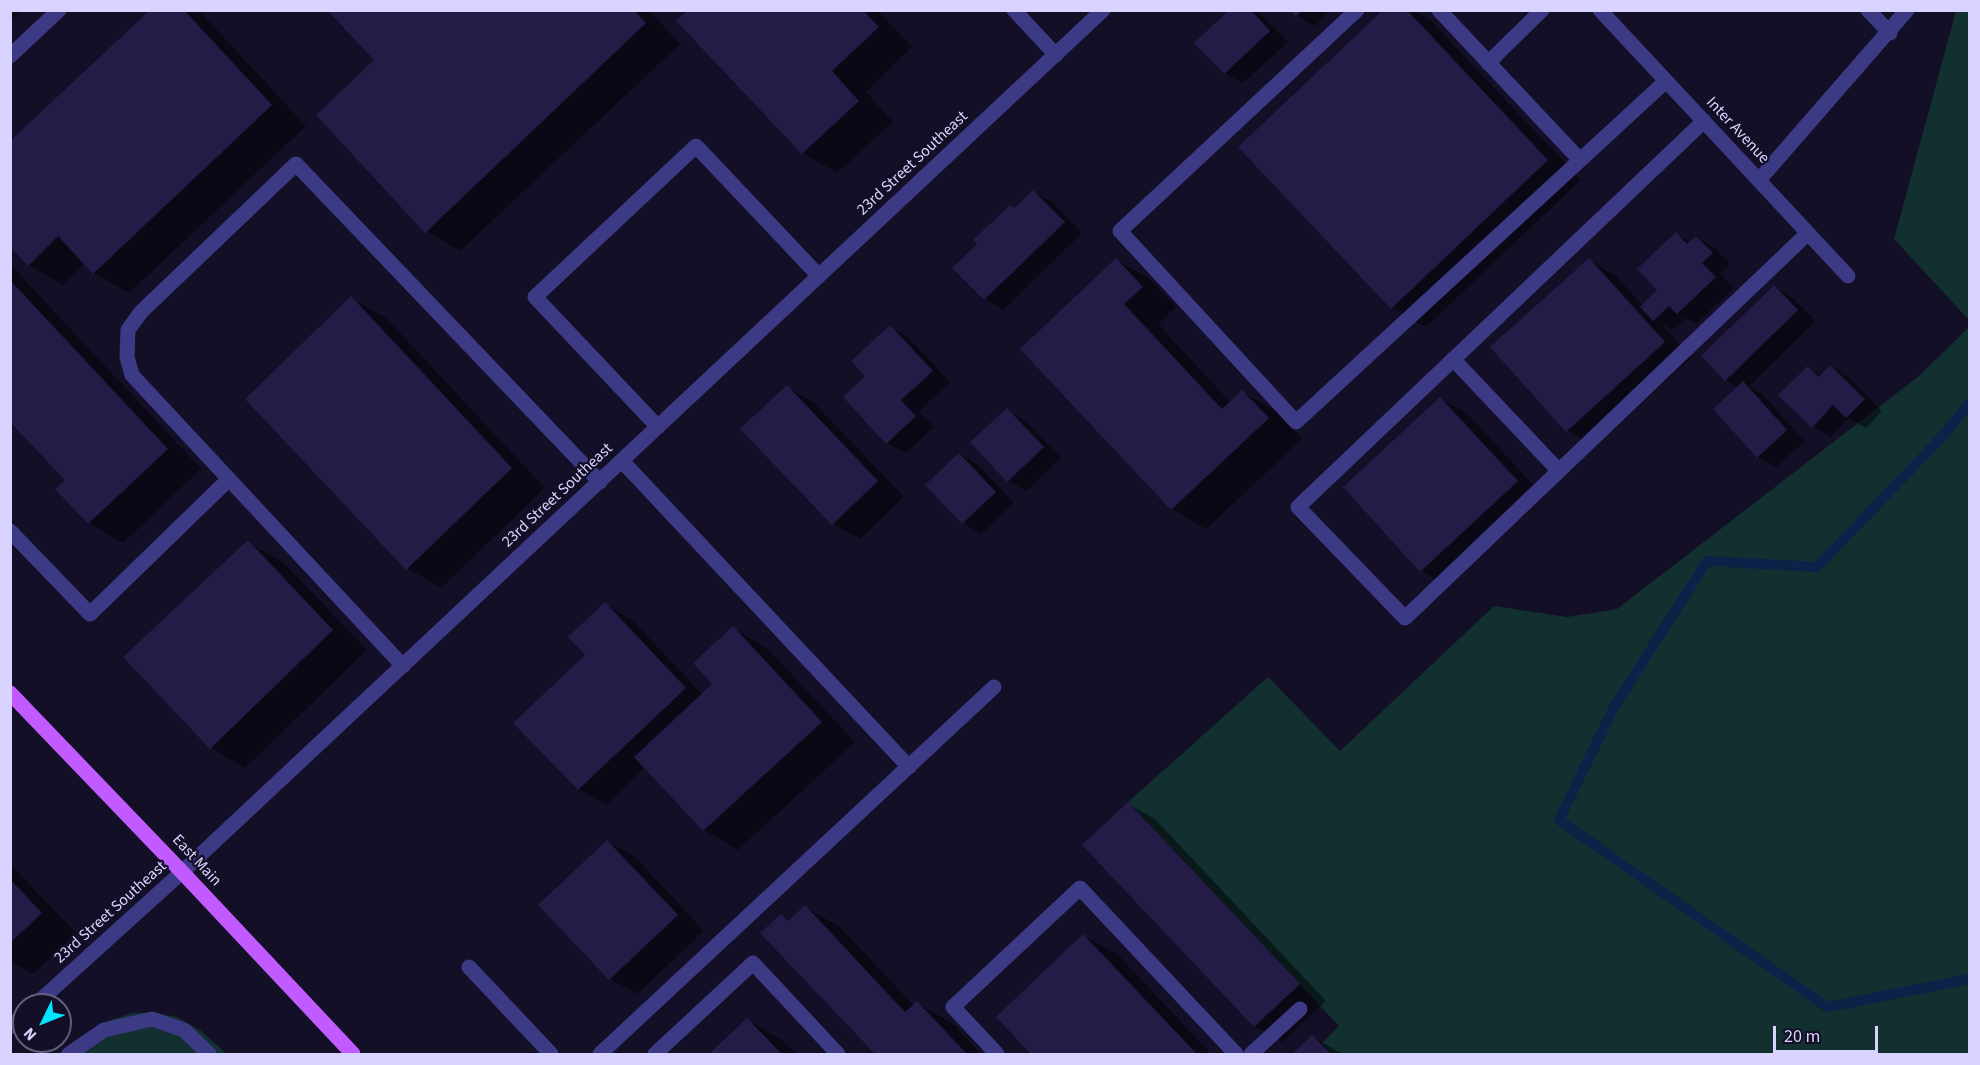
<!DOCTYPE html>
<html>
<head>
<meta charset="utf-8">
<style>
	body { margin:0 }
	#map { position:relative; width:1980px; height:1065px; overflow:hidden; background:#130f26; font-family:"Source Sans 3",sans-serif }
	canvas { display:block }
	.frame { position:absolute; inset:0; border:12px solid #d9d4ff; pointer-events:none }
	.north { position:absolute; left:12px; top:993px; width:60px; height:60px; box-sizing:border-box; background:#130f26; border:2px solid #625e7d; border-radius:50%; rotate:227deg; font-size:16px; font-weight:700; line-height:24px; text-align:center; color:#d9d4ff }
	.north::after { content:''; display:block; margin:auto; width:21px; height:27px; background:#00e5ff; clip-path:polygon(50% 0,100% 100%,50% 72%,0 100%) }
	.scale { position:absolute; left:1773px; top:1026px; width:105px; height:27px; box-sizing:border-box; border:3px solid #d9d4ff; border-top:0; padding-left:8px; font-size:18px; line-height:21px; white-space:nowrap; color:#d9d4ff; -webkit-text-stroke:4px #130f26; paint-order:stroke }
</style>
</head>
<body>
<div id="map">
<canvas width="1980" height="1065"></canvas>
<div class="frame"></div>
<div class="north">N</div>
<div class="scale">20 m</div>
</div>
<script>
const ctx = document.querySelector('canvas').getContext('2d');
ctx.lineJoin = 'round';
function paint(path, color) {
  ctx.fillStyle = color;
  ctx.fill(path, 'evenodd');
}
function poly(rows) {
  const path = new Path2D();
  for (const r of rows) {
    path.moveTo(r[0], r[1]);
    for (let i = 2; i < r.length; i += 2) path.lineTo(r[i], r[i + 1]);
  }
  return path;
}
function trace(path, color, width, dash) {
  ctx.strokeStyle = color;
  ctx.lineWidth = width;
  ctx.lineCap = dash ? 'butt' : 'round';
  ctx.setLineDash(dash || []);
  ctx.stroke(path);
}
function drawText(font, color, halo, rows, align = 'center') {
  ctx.font = font + ' "Source Sans 3",sans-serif';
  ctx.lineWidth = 4.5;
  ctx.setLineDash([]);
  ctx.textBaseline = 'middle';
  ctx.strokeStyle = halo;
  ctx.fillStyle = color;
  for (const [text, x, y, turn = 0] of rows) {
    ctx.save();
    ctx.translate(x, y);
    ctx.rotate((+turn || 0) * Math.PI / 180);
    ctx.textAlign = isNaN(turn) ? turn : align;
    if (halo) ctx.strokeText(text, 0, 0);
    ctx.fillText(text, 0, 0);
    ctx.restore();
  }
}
const green = poly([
	[1956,11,1970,11,1969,320,1894,239],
	[1969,327,1969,1054,1331,1054,1321,1044,1339,1026,1128,802,1268,677,1340,751,1494,606,1567,617,1617,609,1919,376],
	[132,1013,156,1013,177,1017,200,1030,227,1054,57,1054,108,1021]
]);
const shadow = poly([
	[10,10,22,10,10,21],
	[153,10,194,10,203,15,306,126,129,293,94,273,85,263,63,285,29,265],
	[329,10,649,10,680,44,460,251,426,231,376,60],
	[690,10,877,10,912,47,866,92,893,122,837,173,803,153],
	[1231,10,1257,10,1288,42,1243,83,1225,73],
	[1292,10,1331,10,1315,26,1297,16],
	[1385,10,1414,10,1430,20,1581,180,1426,327,1392,308],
	[1034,192,1052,202,1082,233,1003,310,985,299,955,268],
	[1676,234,1691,243,1696,238,1715,248,1730,264,1720,274,1734,288,1696,324,1686,318,1672,330,1660,323,1691,358,1593,446,1567,430,1589,260,1616,276,1643,306,1659,291],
	[1116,260,1151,280,1176,307,1158,324,1231,403,1242,392,1277,411,1302,439,1206,529,1172,509,1022,349],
	[10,264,201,469,123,543,89,523,68,480,10,420],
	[1775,287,1793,298,1816,321,1749,386,1762,394,1805,441,1776,467,1758,457,1739,387,1726,380,1703,356],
	[351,298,386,318,545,488,441,588,407,568],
	[890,327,908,337,950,382,919,411,934,427,906,453,887,443,845,397,867,377],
	[1808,367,1822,376,1831,367,1849,377,1882,411,1866,428,1849,418,1831,437,1813,426],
	[787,387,814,403,904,497,860,539,833,524,743,429],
	[1441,399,1468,414,1544,497,1448,586,1421,570],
	[1007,410,1025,421,1061,458,1026,491,1008,480],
	[959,454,978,465,1014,503,981,534,963,523],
	[248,542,283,562,367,650,245,768,211,748],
	[605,604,632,620,703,695,715,684,733,628,767,648,855,742,738,850,704,830,645,767,606,805,579,789,587,655],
	[1128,804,1155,819,1326,1001,1282,1042,1255,1026,1085,845],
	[608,842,635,857,704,931,637,994,610,979],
	[10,864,76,933,33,974,10,961],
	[805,907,840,927,914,1006,917,1003,952,1023,981,1054,877,1054,763,933,781,916,790,921],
	[1084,936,1118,955,1211,1054,1033,1054,998,1017],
	[747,1020,782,1040,796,1054,711,1054],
	[1313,1037,1343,1054,1294,1054]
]);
const stream = poly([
	[1970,403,1939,440,1817,567,1707,561,1614,707,1559,820,1827,1007,1970,979]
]);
const building = poly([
	[150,10,184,10,272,105,93,274,58,236,28,266,10,247,10,141],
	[327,10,634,10,646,23,425,233,316,115,374,60],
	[688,10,863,10,879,27,832,71,859,101,802,154,676,21],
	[1229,10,1251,10,1270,31,1224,74,1194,43],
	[1289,10,1302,10,1296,17],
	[1383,10,1407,10,1548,160,1391,309,1238,147],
	[1033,190,1065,222,984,300,952,268,977,244,973,240,1010,205,1015,208],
	[1676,232,1687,244,1696,236,1713,253,1702,263,1716,277,1677,314,1669,306,1653,321,1640,307,1657,290,1637,269],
	[1116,258,1143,287,1124,304,1222,409,1242,390,1269,418,1171,510,1020,349],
	[1589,258,1665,342,1566,432,1490,347],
	[10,280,168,449,88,524,55,489,65,480,10,422],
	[1774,285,1798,310,1725,381,1701,356],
	[351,296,512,468,406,570,245,399],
	[890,325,933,371,901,400,916,416,886,444,843,397,865,376,851,361],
	[1830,365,1865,399,1846,418,1833,405,1812,428,1778,395,1808,366,1819,377],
	[1743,381,1787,430,1757,458,1713,409],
	[787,385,878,481,832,525,740,429],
	[1440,397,1518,481,1420,572,1343,487],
	[1007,408,1044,447,1007,482,970,442],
	[959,453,996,492,962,524,925,485],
	[248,540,333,630,210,749,123,657],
	[605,602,686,688,578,790,513,723,585,655,568,637],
	[733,626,822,722,703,831,634,757,712,684,693,663],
	[1128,802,1300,984,1254,1027,1082,845],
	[607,840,678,915,609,980,538,905],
	[10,879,42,913,10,943],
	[805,905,905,1012,917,1001,967,1054,875,1054,760,933,781,914,788,921],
	[1083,934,1197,1054,1031,1054,996,1017],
	[747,1018,782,1054,709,1054],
	[1312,1035,1331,1054,1292,1054]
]);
const minor = poly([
	[1014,10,1056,55],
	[1357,10,1120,231,1296,422,1666,81],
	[1439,10,1580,160],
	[1600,10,1848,276],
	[1868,10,1890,33],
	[10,56,59,10],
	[1488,63,1542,10],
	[1704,121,1298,507,1405,618,1808,233],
	[1759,180,1907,10],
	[1453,359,1559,471],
	[658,427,535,297,696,146,819,276],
	[622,461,909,767],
	[10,531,90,614,229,479],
	[403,666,132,375,127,357,128,330,141,312,296,164,600,482],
	[469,967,551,1054],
	[35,1005,182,872,1103,10],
	[10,1027,24,1015],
	[69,1054,104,1030,152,1019,184,1030,209,1054],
	[600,1054,994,687],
	[655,1054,753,963,838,1054],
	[997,1054,953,1007,1080,888,1236,1054],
	[1251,1054,1300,1009]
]);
const major = poly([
	[10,693,182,872,353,1054]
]);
const streetNames = [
	["Inter Avenue",1737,131,47],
	["23rd Street Southeast",913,164,-43],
	["23rd Street Southeast",558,496,-43],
	["East Main",196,861,47],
	["23rd Street Southeast",111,913,-42]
];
paint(green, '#12302f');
paint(shadow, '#0007');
trace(stream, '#0c2248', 10);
paint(building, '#241b47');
trace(minor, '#3d3a85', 15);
trace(major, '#c25bff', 15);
drawText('16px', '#d9d4ff', '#130f26', streetNames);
</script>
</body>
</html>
